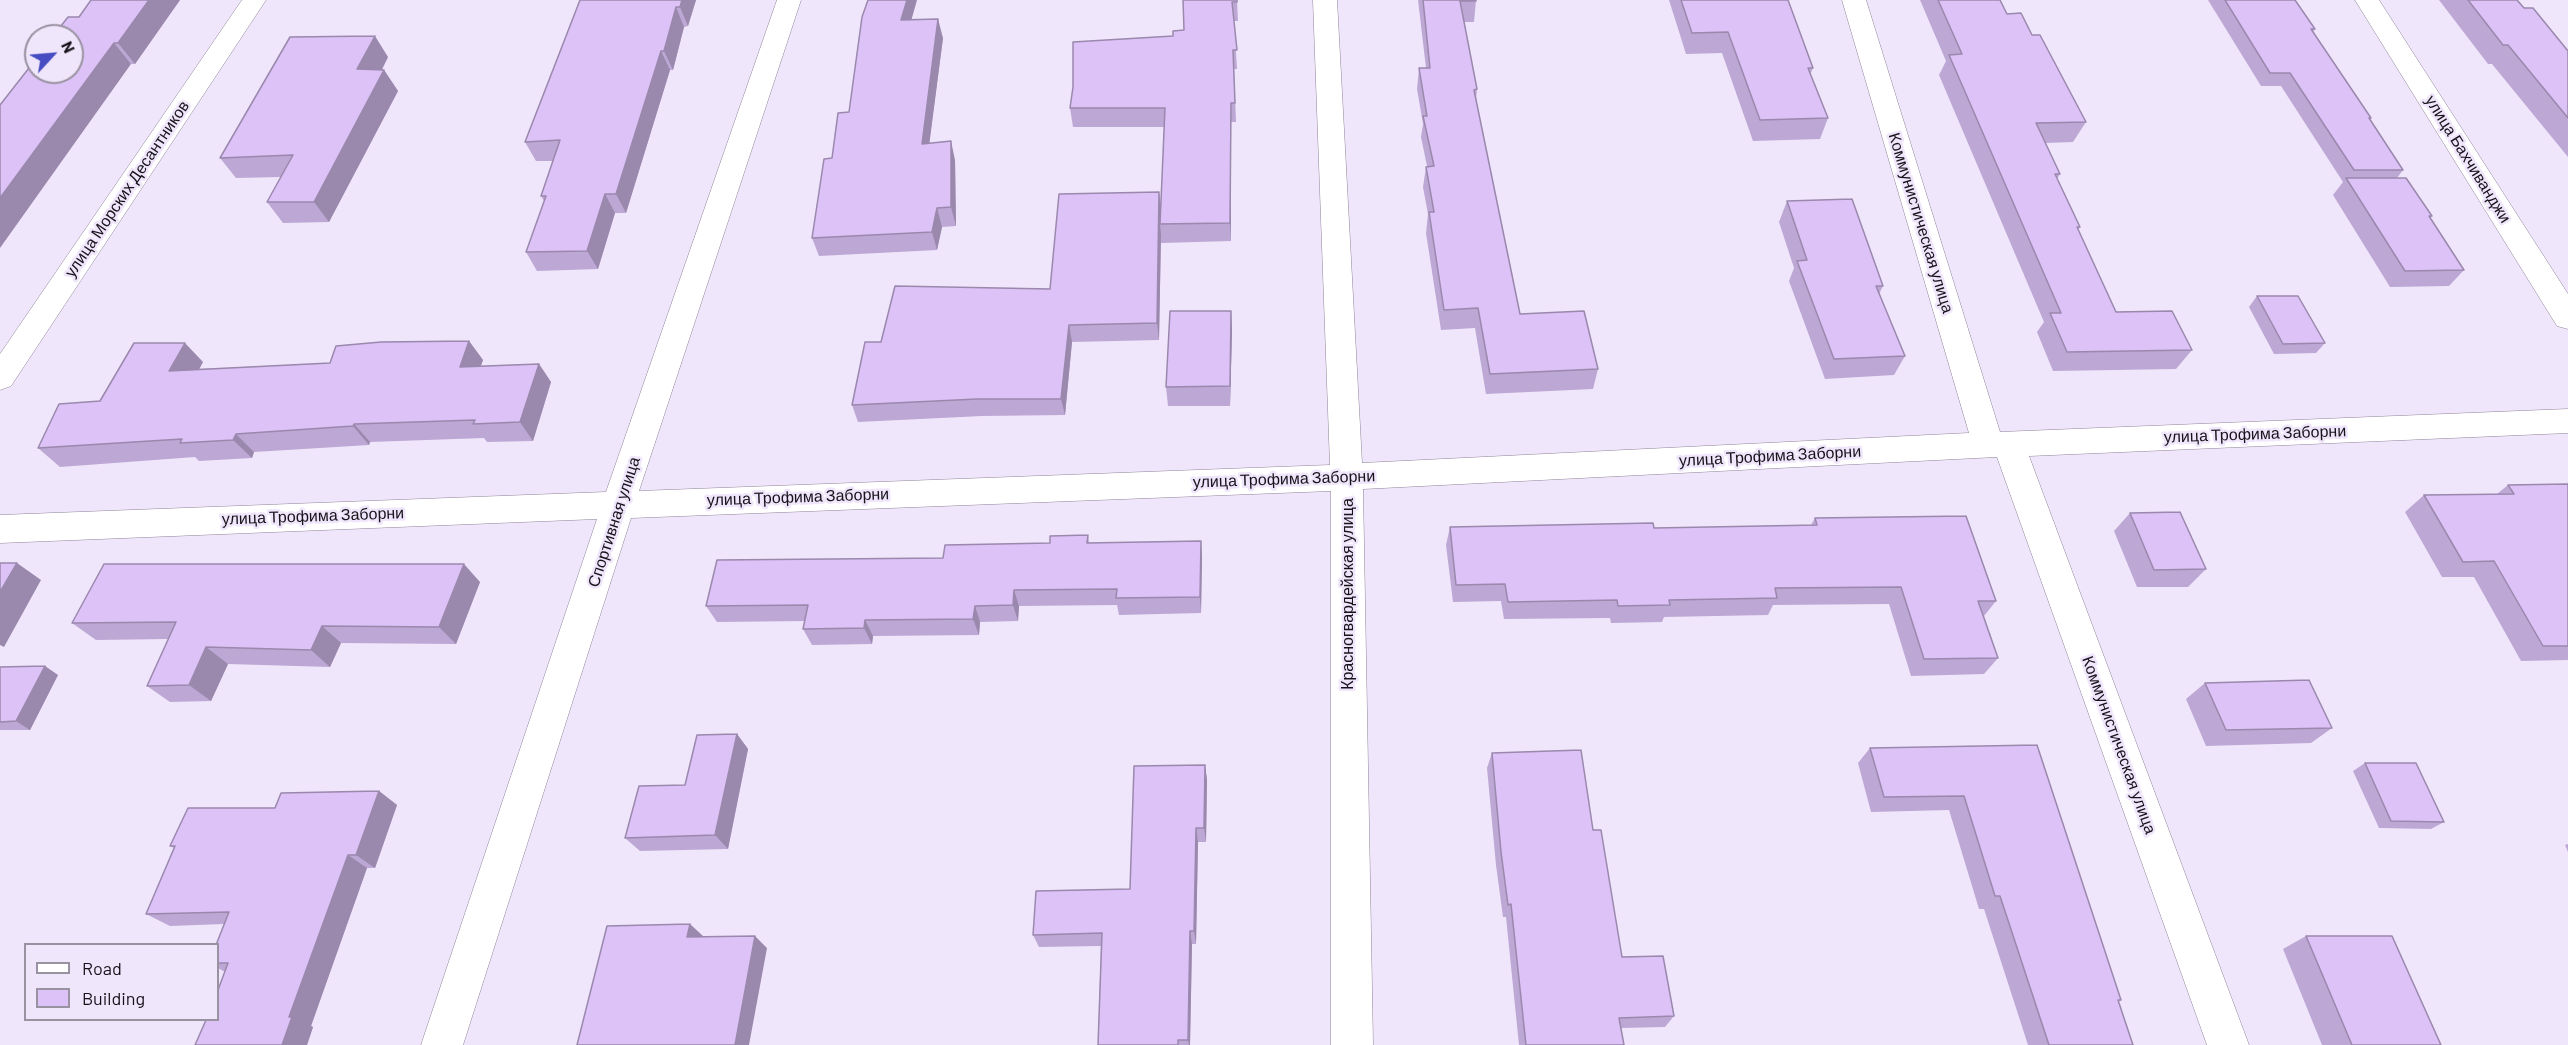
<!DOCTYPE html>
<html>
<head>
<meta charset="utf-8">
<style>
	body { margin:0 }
	#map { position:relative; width:2568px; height:1045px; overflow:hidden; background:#f0e6fb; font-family:Barlow,sans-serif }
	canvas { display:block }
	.legend { position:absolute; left:24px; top:943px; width:195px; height:78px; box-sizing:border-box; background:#f0e6fb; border:2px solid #9992a1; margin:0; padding:8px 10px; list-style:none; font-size:18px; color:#16131a }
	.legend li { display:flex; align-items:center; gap:12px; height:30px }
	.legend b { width:30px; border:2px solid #9992a1 }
	.north { position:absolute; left:24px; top:24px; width:60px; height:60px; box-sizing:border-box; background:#f0e6fb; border:2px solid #9992a1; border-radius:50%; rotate:64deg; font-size:16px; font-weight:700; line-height:24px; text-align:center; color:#16131a }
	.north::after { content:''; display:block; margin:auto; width:21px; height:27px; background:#464cc1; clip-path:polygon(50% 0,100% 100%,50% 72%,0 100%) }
</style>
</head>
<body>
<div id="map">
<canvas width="2568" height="1045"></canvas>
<ul class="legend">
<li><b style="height:8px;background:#fff"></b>Road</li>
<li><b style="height:16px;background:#dcc2f7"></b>Building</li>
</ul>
<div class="north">N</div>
</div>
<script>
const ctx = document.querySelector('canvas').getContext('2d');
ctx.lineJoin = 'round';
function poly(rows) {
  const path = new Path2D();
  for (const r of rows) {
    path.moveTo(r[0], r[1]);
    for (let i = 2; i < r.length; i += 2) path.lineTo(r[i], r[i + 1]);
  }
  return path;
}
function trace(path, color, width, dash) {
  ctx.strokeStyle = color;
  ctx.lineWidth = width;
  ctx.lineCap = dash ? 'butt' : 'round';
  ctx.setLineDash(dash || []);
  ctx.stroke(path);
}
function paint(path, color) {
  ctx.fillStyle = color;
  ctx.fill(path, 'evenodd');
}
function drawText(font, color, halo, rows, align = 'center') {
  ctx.font = font + ' Barlow,sans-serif';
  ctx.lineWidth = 5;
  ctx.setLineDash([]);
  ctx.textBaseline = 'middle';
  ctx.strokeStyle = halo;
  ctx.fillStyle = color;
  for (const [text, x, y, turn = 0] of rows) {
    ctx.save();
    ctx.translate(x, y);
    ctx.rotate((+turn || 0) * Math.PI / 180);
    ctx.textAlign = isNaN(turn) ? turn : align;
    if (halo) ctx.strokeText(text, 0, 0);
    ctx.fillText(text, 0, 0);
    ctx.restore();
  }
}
const minor = poly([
	[242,0,266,0,11,386,0,390,0,354,242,0],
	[777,0,801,0,639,491,1330,465,1313,0,1337,0,1362,463,1969,433,1842,0,1866,0,2000,432,2568,409,2568,433,2029,456,2249,1045,2207,1045,1997,457,1363,489,1373,1045,1331,1045,1331,491,631,518,463,1045,421,1045,597,519,0,543,0,515,606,492,777,0],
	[2355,0,2379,0,2568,294,2568,329,2557,326,2355,0]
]);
const wall = poly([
	[91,0,180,0,135,64,131,64,79,17],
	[580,0,696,0,688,26,684,27,673,70,670,70,626,213,615,213,598,269,537,271,526,252,544,201,541,196,553,161,536,161,525,142],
	[1183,0,1237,0,1238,21,1234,21,1237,69,1234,69,1236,122,1231,122,1231,241,1161,243,1161,235,1159,340,1072,342,1065,415,982,416,858,422,852,405,881,342,1050,289,1159,192,1161,205,1164,127,1073,127,1070,108,1173,36,1184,30],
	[1418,0,1476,0,1474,22,1464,22,1477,89,1476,99,1520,314,1598,369,1593,389,1486,394,1475,328,1441,330,1426,233,1428,214,1423,187,1426,167,1427,166,1421,137,1423,124,1417,89,1419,68,1426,68],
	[1669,0,1788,0,1813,68,1810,75,1828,118,1820,139,1753,141,1722,53,1686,54],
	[1920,0,2000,0,2007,14,2032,35,2086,122,2073,142,2045,143,2060,174,2057,179,2080,227,2078,230,2116,312,2192,350,2176,369,2053,371,2037,332,2044,322,1939,75,1946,61],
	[2208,0,2295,0,2315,29,2313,32,2371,118,2370,119,2403,170,2397,178,2432,216,2430,218,2464,270,2449,286,2390,287,2333,195,2343,182,2281,86,2261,86],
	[2439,0,2517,0,2524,8,2568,51,2568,157,2492,64,2488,64],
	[911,20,943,38,929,143,955,160,956,226,942,227,937,250,819,256,812,238,832,158],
	[388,57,382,70,384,70,398,91,329,222,283,223,267,202,281,177,236,178,220,158],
	[1787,201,1883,286,1879,294,1905,356,1894,375,1825,379,1789,281,1794,268,1779,222],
	[2257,296,2325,343,2316,353,2274,354,2249,307],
	[1231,311,1232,331,1230,406,1168,406,1166,387],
	[469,341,483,360,481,366,539,364,551,382,533,441,487,442,484,438,370,442,369,445,254,452,252,458,199,461,195,457,60,467,38,448,100,401,203,362,199,369,330,363],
	[2568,484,2568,660,2521,661,2474,577,2442,577,2405,512,2424,495,2497,494,2508,485],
	[2130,513,2206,569,2188,587,2137,587,2114,531],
	[1815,518,1996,601,1984,616,1998,658,1984,674,1911,676,1889,604,1773,605,1768,615,1664,617,1662,622,1611,623,1610,618,1504,619,1501,601,1453,602,1446,545,1450,527,1654,528,1811,525],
	[1088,535,1089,543,1201,541,1202,558,1201,613,1119,615,1117,605,1019,606,1018,621,980,622,979,635,873,636,872,644,812,645,803,629,805,621,717,622,706,606,943,558,1050,543],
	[480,582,456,644,341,643,330,667,228,664,211,701,170,702,147,686,168,639,96,640,72,623],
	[0,667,58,675,30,730,0,730],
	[2205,683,2332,728,2311,743,2206,746,2186,699],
	[737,734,748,749,728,849,640,851,625,838,685,785],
	[2037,745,2121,1000,2118,1002,2133,1045,2028,1045,1984,909,1979,909,1949,810,1871,812,1858,763,1870,748],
	[1492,753,1593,830,1622,957,1674,1016,1665,1027,1621,1028,1624,1045,1519,1045,1506,917,1503,917,1496,865,1487,768],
	[2365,763,2444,822,2431,829,2379,828,2353,771],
	[1205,765,1207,780,1206,842,1198,842,1196,944,1192,944,1190,1045,1098,1045,1101,946,1039,947,1033,935,1130,889],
	[379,791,397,805,375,868,367,868,311,1026,313,1027,307,1045,225,972,218,968,218,945,224,924,170,926,146,914,174,848,170,846,275,808],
	[2568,844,2568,852,2565,845],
	[2306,936,2441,1045,2322,1045,2283,949]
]);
const shadedWall = poly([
	[149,0,180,0,135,64,118,43],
	[682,0,696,0,688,26,680,7],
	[907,0,917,0,906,39,901,20],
	[676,7,684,27,673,70,664,51],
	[938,19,943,38,927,162,922,144],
	[375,36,388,57,371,90,357,69],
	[114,43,131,64,0,248,0,198],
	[661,51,670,70,626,213,616,194],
	[384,70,398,91,329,222,314,202],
	[1231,103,1231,241,1230,223],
	[951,141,955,160,956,226,951,207],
	[1159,192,1161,210,1160,224,1161,235,1159,340,1157,323],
	[605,194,615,213,598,269,587,251],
	[937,208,942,227,937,250,932,232],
	[1231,311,1232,331,1230,406,1230,386],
	[1069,325,1072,342,1065,415,1061,399],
	[469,341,483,360,473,385,460,367],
	[185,343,203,362,188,390,169,371],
	[539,364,551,382,533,441,520,422],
	[354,424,370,442,369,445,353,426],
	[236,434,254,452,252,458,233,440],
	[1201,541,1202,558,1201,613,1200,597],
	[17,563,41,580,4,647,0,645,0,592],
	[464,564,480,582,456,644,439,627],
	[1014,590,1019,606,1018,621,1013,605],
	[975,606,980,622,979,635,973,619],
	[865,620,873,636,872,644,864,628],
	[322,626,341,643,330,667,311,650],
	[206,647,228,664,211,701,189,685],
	[45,666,58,675,30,730,16,721],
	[737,734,748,749,728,849,715,835],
	[1205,765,1207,780,1206,842,1204,828],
	[379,791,397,805,375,868,356,855],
	[1196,828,1198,842,1196,944,1194,931],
	[348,855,367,868,311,1026,313,1027,307,1045,282,1045,289,1017],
	[690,924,703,936,700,949,687,937],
	[1190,931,1192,944,1190,1045,1189,1045,1188,1040],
	[755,936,767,948,749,1045,735,1045]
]);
const building = poly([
	[91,0,149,0,118,43,114,43,0,198,0,105,36,59,36,72,72,72,72,36,53,36,68,17,79,17,91,0],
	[580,0,682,0,680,7,676,7,664,51,661,51,616,194,605,194,587,251,526,252,546,196,541,196,560,140,525,142,580,0],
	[868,0,907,0,901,20,938,19,922,144,951,141,951,207,937,208,932,232,812,238,824,159,832,158,838,113,849,112,862,17,868,0],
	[1183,0,1237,0,1237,2,1232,2,1237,50,1233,50,1235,103,1231,103,1230,223,1160,224,1165,108,1070,108,1073,87,1073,42,1173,36,1173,31,1184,30,1183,0],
	[1423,0,1476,0,1476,1,1460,1,1477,89,1474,90,1520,314,1584,311,1598,369,1490,374,1478,308,1444,310,1429,212,1434,212,1426,167,1434,166,1423,116,1427,116,1419,68,1430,68,1423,0],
	[1681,0,1788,0,1813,68,1808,68,1828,118,1760,120,1728,32,1692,33,1681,0],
	[1938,0,2000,0,2007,14,2021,13,2032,35,2040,35,2086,122,2036,123,2060,174,2055,174,2080,227,2077,227,2116,312,2172,311,2192,350,2067,352,2050,313,2061,313,1949,55,1962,54,1938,0],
	[2225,0,2295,0,2315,29,2311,29,2371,118,2369,118,2403,170,2354,170,2290,73,2270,73,2225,0],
	[2468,0,2517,0,2524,8,2533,8,2568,51,2568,118,2508,45,2503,45,2468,0],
	[375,36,357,69,384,70,314,202,267,202,293,155,220,158,290,37,375,36],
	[2346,178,2406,178,2432,216,2429,216,2464,270,2405,271,2346,178],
	[1159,192,1157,323,1069,325,1061,399,977,399,852,405,865,342,881,342,895,286,1050,289,1059,194,1159,192],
	[1852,199,1883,286,1876,286,1905,356,1834,359,1797,261,1807,260,1787,201,1852,199],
	[2257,296,2298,296,2325,343,2283,344,2257,296],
	[1170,311,1231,311,1230,386,1166,387,1170,311],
	[469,341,460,367,539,364,520,422,473,424,475,420,354,424,353,426,236,434,233,440,180,443,182,439,38,448,59,404,100,401,134,343,185,343,169,371,330,363,336,346,381,342,469,341],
	[2568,484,2568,646,2543,646,2494,561,2463,562,2424,495,2514,494,2508,485,2568,484],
	[2180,512,2206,569,2154,570,2130,513,2180,512],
	[1966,516,1996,601,1978,601,1998,658,1924,659,1901,587,1775,588,1777,598,1669,600,1670,605,1618,606,1617,600,1508,602,1505,584,1456,585,1450,527,1653,523,1654,528,1817,525,1815,518,1966,516],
	[1088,535,1087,543,1201,541,1200,597,1116,598,1117,589,1014,590,1013,605,975,606,973,619,865,620,864,628,803,629,808,605,706,606,717,560,943,558,945,545,1050,543,1050,536,1088,535],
	[0,563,17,563,0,592,0,563],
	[104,564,464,564,439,627,322,626,311,650,206,647,189,685,147,686,176,622,72,623,104,564],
	[45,666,16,721,0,722,0,667,45,666],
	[2309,680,2332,728,2226,730,2205,683,2309,680],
	[737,734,715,835,625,838,639,786,685,785,697,735,737,734],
	[2037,745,2121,1000,2118,1000,2133,1045,2049,1045,2000,896,1995,896,1964,796,1884,797,1870,748,2037,745],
	[1581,750,1593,830,1601,830,1622,957,1663,956,1674,1016,1619,1018,1624,1045,1526,1045,1511,904,1508,905,1501,852,1492,753,1581,750],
	[2365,763,2416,763,2444,822,2391,821,2365,763],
	[1205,765,1204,828,1196,828,1194,931,1190,931,1188,1040,1178,1040,1178,1045,1098,1045,1102,933,1033,935,1036,891,1130,889,1134,766,1205,765],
	[379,791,356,855,348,855,289,1017,292,1017,282,1045,195,1045,206,1020,218,1020,218,990,228,963,218,963,218,945,216,945,229,912,146,914,175,846,170,846,188,808,275,808,281,793,379,791],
	[690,924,687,937,755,936,735,1045,577,1045,607,926,690,924],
	[2306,936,2392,936,2441,1045,2352,1045,2306,936]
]);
const streetNames = [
	["улица Бахчиванджи",2468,159,58],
	["улица Морских Десантников",127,189,-56],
	["Коммунистическая улица",1921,223,73],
	["улица Трофима Заборни",2255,434,-2],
	["улица Трофима Заборни",1770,456,-3],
	["улица Трофима Заборни",1284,479,-2],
	["улица Трофима Заборни",798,497,-2],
	["улица Трофима Заборни",313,516,-2],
	["Спортивная улица",614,522,-72],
	["Красногвардейская улица",1348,594,-90],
	["Коммунистическая улица",2119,745,70]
];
trace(minor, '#8e8497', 1);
paint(minor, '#fff');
paint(wall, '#bda7d4');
paint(shadedWall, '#9a88ad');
paint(building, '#dcc2f7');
trace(building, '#9a88ad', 1.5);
drawText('16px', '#16131a', '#f0e6fb', streetNames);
</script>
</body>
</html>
